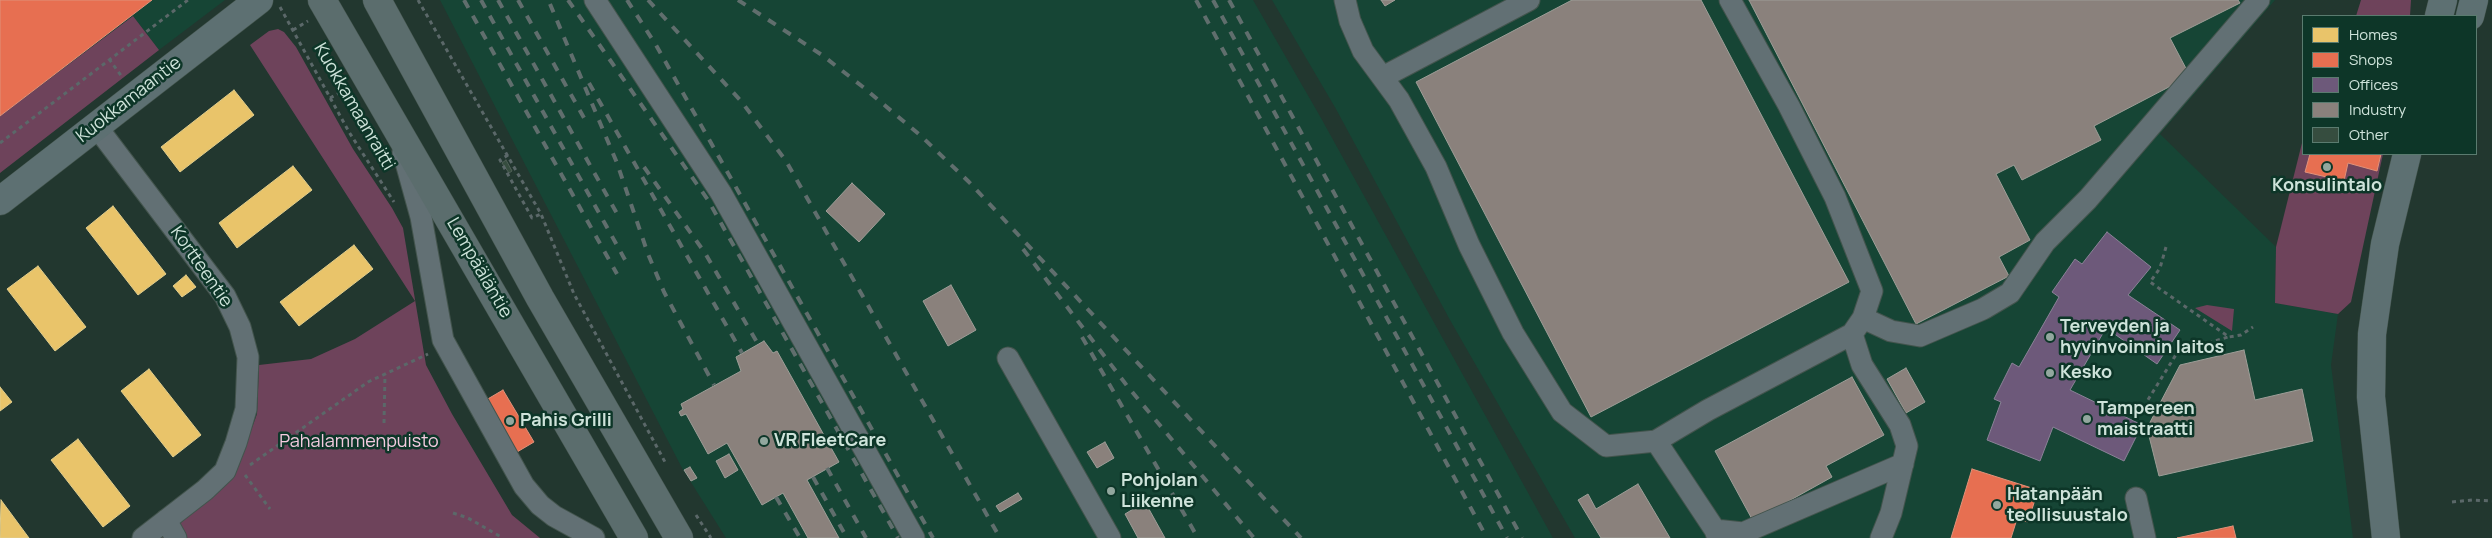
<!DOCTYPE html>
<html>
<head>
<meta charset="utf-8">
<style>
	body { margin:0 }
	#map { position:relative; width:2492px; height:538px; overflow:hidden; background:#22372f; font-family:Manrope,sans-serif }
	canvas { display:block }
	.legend { position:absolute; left:2302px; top:15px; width:175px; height:140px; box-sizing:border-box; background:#0d3628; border:1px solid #5a7b6f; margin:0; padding:6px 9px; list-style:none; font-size:15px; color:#cee3da }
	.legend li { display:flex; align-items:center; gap:10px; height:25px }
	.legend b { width:25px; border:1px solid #5a7b6f }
</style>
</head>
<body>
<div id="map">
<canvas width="2492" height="538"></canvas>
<ul class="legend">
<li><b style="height:14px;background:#e9c46a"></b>Homes</li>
<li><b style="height:14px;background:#e76f51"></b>Shops</li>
<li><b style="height:14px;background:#6d597a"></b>Offices</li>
<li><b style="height:14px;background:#8a817c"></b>Industry</li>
<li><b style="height:14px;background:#364d3f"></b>Other</li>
</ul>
</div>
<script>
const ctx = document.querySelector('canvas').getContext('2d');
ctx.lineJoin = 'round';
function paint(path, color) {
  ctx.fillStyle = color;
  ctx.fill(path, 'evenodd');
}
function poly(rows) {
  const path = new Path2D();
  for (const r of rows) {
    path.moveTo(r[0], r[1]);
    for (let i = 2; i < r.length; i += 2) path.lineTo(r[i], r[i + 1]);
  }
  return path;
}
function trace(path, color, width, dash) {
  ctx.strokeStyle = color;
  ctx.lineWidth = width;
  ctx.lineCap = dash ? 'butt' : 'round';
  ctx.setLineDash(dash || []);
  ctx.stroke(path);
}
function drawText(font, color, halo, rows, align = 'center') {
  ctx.font = font + ' Manrope,sans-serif';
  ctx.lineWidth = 5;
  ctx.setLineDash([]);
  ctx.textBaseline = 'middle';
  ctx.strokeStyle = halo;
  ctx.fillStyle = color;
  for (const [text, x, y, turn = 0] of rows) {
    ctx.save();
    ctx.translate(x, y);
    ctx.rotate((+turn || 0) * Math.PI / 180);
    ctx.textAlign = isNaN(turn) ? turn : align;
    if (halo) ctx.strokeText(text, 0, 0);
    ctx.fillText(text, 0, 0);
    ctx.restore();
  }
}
const built = poly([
	[0,0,225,0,159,50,133,16,0,116],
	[440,0,1253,0,1321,118,1553,538,726,538,682,468],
	[1272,0,2275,0,2160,134,2276,247,2275,303,2338,314,2331,365,2353,538,1575,538,1450,320,1336,109]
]);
const green = poly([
	[2361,0,2411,0,2410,16,2356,16],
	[133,16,159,50,0,173,0,116],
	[278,29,284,32,296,47,353,149,392,208,403,228,426,365,452,414,512,515,540,538,158,538,242,455,257,414,259,365,311,359,355,339,415,301,250,45,269,31],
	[2303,139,2303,154,2383,154,2351,302,2338,314,2275,303,2276,247],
	[2207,305,2234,309,2232,331,2195,308]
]);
const homes = poly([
	[234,90,254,115,180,172,161,147,234,90],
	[293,166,312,190,237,248,219,223,293,166],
	[113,206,166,274,138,295,86,228,113,206],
	[354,245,373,269,299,326,280,302,354,245],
	[38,266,86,327,55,351,7,289,38,266],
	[186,275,196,287,182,297,173,286,186,275],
	[149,369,201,435,173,457,121,391,149,369],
	[0,387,12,402,0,411,0,387],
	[78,439,130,506,103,527,51,460,78,439],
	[1,500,29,538,0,538,1,500]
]);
const shops = poly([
	[0,0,152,0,0,116,0,0],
	[2310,154,2381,154,2377,171,2348,163,2344,181,2305,172,2310,154],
	[503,390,534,442,517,452,486,400,503,390],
	[1972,469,2038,490,2028,522,2017,519,2011,538,1951,538,1972,469],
	[2233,526,2236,538,2177,538,2233,526]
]);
const offices = poly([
	[2107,232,2151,267,2128,295,2180,330,2157,364,2106,328,2070,390,2142,425,2124,461,2053,427,2040,461,1987,440,2001,402,1994,399,2012,363,2019,367,2059,297,2052,292,2075,259,2082,264,2107,232]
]);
const industry = poly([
	[1381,0,1395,0,1385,6,1381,0],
	[1572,0,1701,0,1849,282,1591,417,1416,82,1572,0],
	[1749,0,2238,0,2240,3,2170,38,2190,76,2094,126,2101,140,2022,180,2014,165,1996,174,2030,240,1999,257,2009,276,1916,324,1749,0],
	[852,183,885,214,859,242,826,211,852,183],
	[951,285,976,330,948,346,923,301,951,285],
	[764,341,773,353,777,351,839,462,807,480,839,538,808,538,783,493,762,505,727,443,708,454,686,414,681,416,679,412,683,409,681,404,741,371,736,357,764,341],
	[2244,350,2255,400,2302,389,2313,441,2159,476,2147,428,2180,365,2244,350],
	[1906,368,1925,402,1906,413,1887,379,1906,368],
	[1852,377,1884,435,1826,466,1832,477,1753,521,1715,451,1852,377],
	[1105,442,1114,458,1097,468,1087,452,1105,442],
	[729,454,738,470,725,478,716,461,729,454],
	[690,467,697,478,691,481,684,470,690,467],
	[1638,484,1670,538,1601,538,1578,500,1588,494,1596,509,1638,484],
	[1018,493,1022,499,1000,512,996,506,1018,493],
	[1145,502,1165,538,1138,538,1125,514,1145,502]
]);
const building = poly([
	[506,160,512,171,509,173,502,163,506,160]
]);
const path = poly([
	[418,0,541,214,574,294,665,462],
	[280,7,349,132,394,202],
	[293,30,308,21],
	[109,59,122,77],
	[330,98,343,91,381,155],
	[0,143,188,0],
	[508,155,500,160,532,218,541,214],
	[2166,247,2160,268,2150,282,2229,337,2241,335,2253,327],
	[2163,414,2146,403,2177,353,2228,337],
	[384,423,385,374],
	[250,465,368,382,428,354],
	[245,475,270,509],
	[2452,502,2472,500,2492,501],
	[453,513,468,518,503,538],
	[696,515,711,538]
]);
const minor = poly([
	[595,0,721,193,914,538],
	[1345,0,1350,21,1363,51,1399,100,1436,167,1469,245,1513,333,1562,412,1606,446,1656,441,1708,410,1852,334,1863,318,1872,291,1835,197,1789,106,1730,0],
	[1383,77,1529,0],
	[96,126,225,296,240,327,248,357,246,409,236,443,225,471,205,490,143,538],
	[403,152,421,217,443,340,524,486,540,505,554,516,594,538],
	[1863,318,1891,331,1920,336,1983,309,2010,293,2045,242,2088,199,2259,0],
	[1852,334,1862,365,1900,425,1907,446,1891,513,1881,538],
	[1008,358,1110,538],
	[1656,441,1715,530,1718,538],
	[2136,498,2145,538],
	[166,520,176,538],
	[1715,530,1743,533,1903,464]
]);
const major = poly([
	[2439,16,2443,0],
	[2470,16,2474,0],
	[0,201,259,0],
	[2386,538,2371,397,2372,334,2385,244,2407,154]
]);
const highway = poly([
	[322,0,634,538],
	[377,0,540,298,679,538]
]);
const rail = poly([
	[464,0,617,274],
	[481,0,629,267],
	[498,0,620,219],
	[518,0,588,125],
	[568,0,708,200,898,538],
	[627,0,656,45,933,538],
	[648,0,741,101,786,161,1000,538],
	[738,0,822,55,863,87,921,136,969,182,1301,538],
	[1196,0,1487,538],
	[1213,0,1507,538],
	[1229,0,1522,538],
	[550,4,617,163,648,254,664,292,714,385],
	[589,83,742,353],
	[644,167,705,253,758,344],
	[1023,249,1128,387,1254,538],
	[1082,337,1198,538],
	[827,468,866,538],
	[813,477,847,538],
	[776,497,800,538]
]);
const markers = [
	[2327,167,5,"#92a79e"],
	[2050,337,5,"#92a79e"],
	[2050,373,5,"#92a79e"],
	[2087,419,5,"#92a79e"],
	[510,421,5,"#92a79e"],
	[764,441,5,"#92a79e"],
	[1111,491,5,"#92a79e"],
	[1997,505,5,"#92a79e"]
];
const streetNames = [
	["Kuokkamaantie",129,100,-38],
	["Kuokkamaanraitti",354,107,60],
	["Kortteentie",201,267,55],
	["Lempääläntie",479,268,60]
];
const poiNames = [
	["Konsulintalo",2327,186,"center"],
	["Terveyden ja",2060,327],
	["hyvinvoinnin laitos",2060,348],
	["Kesko",2060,373],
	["Tampereen",2097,409],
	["maistraatti",2097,430],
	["Pahis Grilli",520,421],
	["VR FleetCare",774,441],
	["Pohjolan",1121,481],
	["Liikenne",1121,502],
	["Hatanpään",2007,495],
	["teollisuustalo",2007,516]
];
const parkNames = [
	["Pahalammenpuisto",359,442]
];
paint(built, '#164535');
paint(green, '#6e435b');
paint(homes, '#e9c46a');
trace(homes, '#e1cd8c', 1);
paint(shops, '#e76f51');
trace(shops, '#e0927a', 1);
paint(offices, '#6d597a');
trace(offices, '#8a8297', 1);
paint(industry, '#8a817c');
trace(industry, '#9e9e98', 1);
paint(building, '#364d3f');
trace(building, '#506057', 1);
trace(minor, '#43544d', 23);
trace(major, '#43544d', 29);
trace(highway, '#43544d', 29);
trace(path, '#5b6869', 3, [4, 4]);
trace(minor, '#627074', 21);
trace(major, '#5d7072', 28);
trace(highway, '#5b6d6d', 28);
trace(rail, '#606e6d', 4, [9, 9]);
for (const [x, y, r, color] of markers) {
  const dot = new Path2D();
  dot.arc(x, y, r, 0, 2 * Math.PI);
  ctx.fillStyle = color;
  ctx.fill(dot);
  trace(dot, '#0d3628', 2);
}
drawText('18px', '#cee3da', '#0d3628', streetNames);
drawText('bold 18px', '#cee3da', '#0d3628', poiNames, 'left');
drawText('18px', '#f5cbe0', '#0d3628', parkNames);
</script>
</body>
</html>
